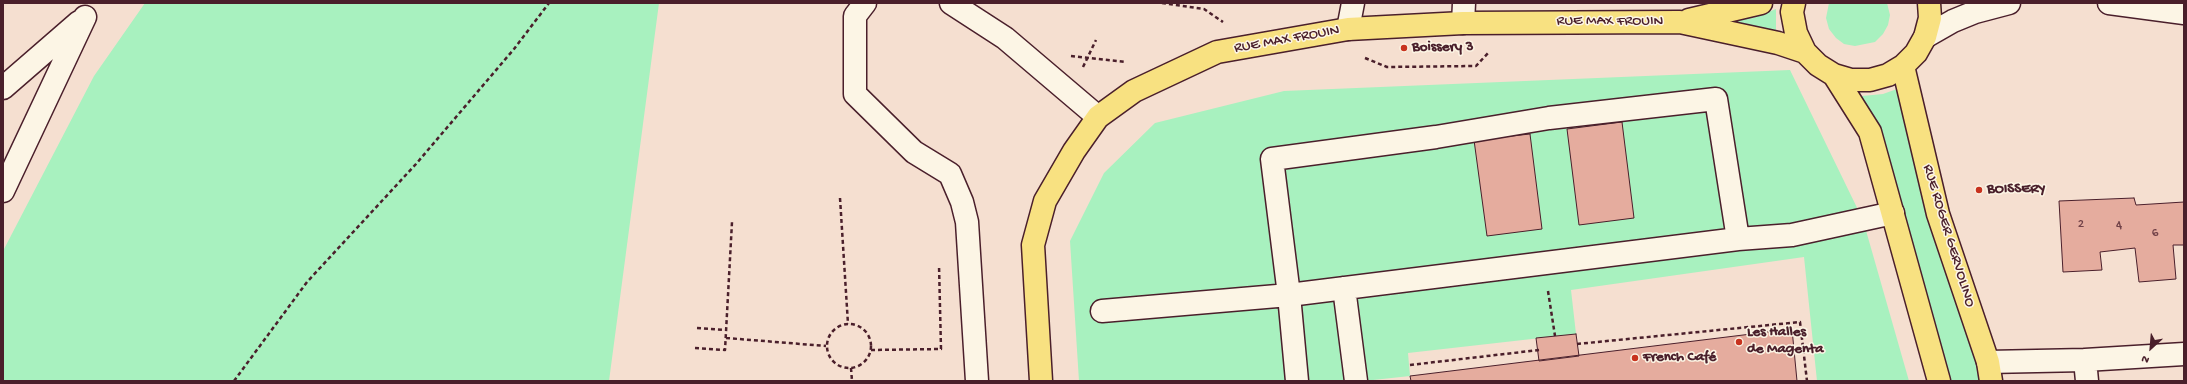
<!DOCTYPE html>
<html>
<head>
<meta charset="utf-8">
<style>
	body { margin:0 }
	#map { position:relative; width:2187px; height:384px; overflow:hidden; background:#f5dfd0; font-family:"Gochi Hand",sans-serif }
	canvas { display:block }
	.frame { position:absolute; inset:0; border:4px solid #4a1f2b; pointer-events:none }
	.north { position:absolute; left:2131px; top:328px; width:40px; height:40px; -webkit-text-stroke:3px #fcf5e5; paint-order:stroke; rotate:206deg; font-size:11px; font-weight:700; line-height:16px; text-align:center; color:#4a1f2b }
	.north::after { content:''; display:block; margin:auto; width:14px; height:18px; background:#4a1f2b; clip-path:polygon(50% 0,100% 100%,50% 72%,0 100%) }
</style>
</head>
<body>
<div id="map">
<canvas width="2187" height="384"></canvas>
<div class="frame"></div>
<div class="north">N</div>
</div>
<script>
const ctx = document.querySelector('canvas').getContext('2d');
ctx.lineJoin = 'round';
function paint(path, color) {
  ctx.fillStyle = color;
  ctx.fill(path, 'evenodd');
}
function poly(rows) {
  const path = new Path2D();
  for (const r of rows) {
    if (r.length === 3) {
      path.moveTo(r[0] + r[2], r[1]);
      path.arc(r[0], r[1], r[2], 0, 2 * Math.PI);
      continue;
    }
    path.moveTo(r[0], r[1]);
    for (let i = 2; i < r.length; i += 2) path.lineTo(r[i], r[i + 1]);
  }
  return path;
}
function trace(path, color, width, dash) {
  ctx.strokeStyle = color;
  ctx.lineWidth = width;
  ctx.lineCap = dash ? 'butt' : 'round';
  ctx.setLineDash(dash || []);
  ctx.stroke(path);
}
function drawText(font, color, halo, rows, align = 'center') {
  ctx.font = font + ' "Gochi Hand",sans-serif';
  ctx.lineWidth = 3;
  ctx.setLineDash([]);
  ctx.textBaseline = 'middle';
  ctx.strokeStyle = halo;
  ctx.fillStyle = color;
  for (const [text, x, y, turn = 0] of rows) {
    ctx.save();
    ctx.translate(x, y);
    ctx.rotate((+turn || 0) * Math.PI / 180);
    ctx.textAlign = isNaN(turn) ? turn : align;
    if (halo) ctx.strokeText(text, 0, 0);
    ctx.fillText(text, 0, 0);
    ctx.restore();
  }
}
const green = poly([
	[145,3,659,3,609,381,3,381,3,251,94,76],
	[1829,3,1887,3,1890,15,1888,25,1883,34,1875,42,1855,46,1844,44,1836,38,1829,29,1826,18],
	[1776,9,1776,35,1710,22,1753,18],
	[1790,70,1863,220,1909,381,1817,381,1804,257,1571,290,1576,334,1408,353,1410,376,1364,381,1079,381,1070,241,1104,173,1155,123,1284,91],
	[1897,89,1914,116,1991,381,1939,381,1870,132,1862,96,1883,94]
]);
const building = poly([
	[1622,122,1634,218,1579,225,1567,129,1622,122],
	[1530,134,1542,229,1487,236,1474,140,1530,134],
	[2134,198,2136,205,2184,202,2184,245,2173,245,2176,279,2139,282,2135,248,2100,252,2102,270,2063,272,2059,201,2134,198],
	[1792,329,1797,381,1411,381,1410,376,1792,329],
	[1576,334,1579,356,1539,361,1536,338,1576,334]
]);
const path = poly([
	[1162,3,1204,9,1223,22],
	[1071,56,1126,62],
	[1365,58,1387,67,1476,66,1489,52],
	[1083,67,1096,40],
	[840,198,848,324],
	[1548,291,1555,336],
	[849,346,22],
	[697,328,727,330],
	[726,338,826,346],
	[1577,344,1800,322,1807,381],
	[695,348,725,350,732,222],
	[871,350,941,349,939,265],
	[1410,365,1539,350],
	[851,368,852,381],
	[234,381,307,282,416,164,514,49,549,3]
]);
const minor = poly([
	[865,3,855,16,855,94,914,152,950,174,962,202,967,222,977,381],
	[951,3,1005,38,1098,117],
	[2109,3,2184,13],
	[1463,23,1464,3],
	[1348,29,1353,3],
	[1925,37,1953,21,1975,12,2009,3],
	[3,88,79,22],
	[3,191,85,17],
	[1344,288,1356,381],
	[1102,311,1289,295,1272,159,1436,137,1549,118,1716,99,1738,239,1792,235,1893,213],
	[2085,360,2087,381],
	[1988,362,2085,360,2184,354],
	[1297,381,1289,295,1738,239]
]);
const major = poly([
	[1794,3,1792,12,1796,33,1805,52,1818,65,1834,75,1851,80,1870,80,1888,75,1903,66,1916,53,1925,37,1930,18,1929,3],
	[1689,20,1761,3],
	[1903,66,1938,214,1988,362,1991,381],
	[1834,75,1870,132,1939,381],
	[1041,381,1033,245,1045,201,1074,151,1098,117,1134,91,1217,52,1348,29,1463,23,1680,22,1778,43,1805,52]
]);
const markers = [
	[1404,48,4,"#c8321e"],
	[1979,190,4,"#c8321e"],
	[1739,342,4,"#c8321e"],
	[1635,358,4,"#c8321e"]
];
const numberNames = [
	["2",2081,225],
	["4",2119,226],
	["6",2155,234]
];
const streetNames = [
	["RUE MAX FROUIN",1610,22],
	["RUE MAX FROUIN",1287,40,-10],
	["RUE ROGER GERVOLINO",1948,236,73]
];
const poiNames = [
	["Boissery 3",1412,48],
	["BOISSERY",1987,190],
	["Les Halles",1747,333],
	["de Magenta",1747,350],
	["French Café",1643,358]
];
paint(green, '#a8f1bf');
paint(building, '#e5ac9e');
trace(building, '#4a1f2b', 1);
trace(minor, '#4a1f2b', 25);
trace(major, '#4a1f2b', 25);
trace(path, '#4a1f2b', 2.5, [4, 3]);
trace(minor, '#fcf5e5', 22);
trace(major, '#f8e181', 22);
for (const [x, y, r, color] of markers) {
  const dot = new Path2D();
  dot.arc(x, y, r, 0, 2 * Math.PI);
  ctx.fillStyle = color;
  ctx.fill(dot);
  trace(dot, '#fcf5e5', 1.5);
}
drawText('13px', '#714248', null, numberNames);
drawText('15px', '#4a1f2b', '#fcf5e5', streetNames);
drawText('bold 15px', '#4a1f2b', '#fcf5e5', poiNames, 'left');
</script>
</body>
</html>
